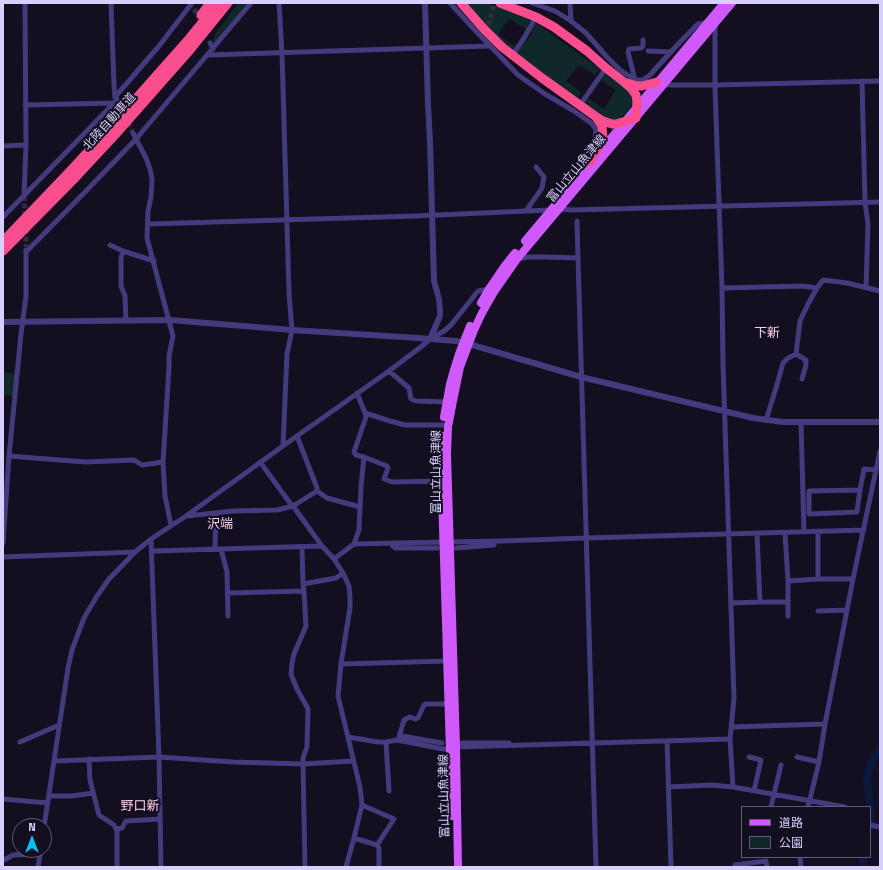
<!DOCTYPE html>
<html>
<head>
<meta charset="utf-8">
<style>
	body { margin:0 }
	#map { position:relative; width:883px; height:870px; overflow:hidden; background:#130e20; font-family:"Titillium Web","Noto Sans JP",sans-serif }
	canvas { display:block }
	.frame { position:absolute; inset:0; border:4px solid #d9cffd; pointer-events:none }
	.legend { position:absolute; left:741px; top:806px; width:130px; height:52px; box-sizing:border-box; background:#130e20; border:1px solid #625b78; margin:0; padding:5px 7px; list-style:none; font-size:12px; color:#d9cffd }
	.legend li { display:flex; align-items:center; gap:8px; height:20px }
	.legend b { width:20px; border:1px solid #625b78 }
	.north { position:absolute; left:12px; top:818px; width:40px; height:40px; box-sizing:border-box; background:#130e20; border:1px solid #625b78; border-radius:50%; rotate:0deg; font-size:11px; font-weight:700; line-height:16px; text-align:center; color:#d9cffd }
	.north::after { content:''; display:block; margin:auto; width:14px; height:18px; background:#08c0f0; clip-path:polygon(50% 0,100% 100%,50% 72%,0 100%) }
</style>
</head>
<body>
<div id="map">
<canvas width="883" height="870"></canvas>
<div class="frame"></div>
<ul class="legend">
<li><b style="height:5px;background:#cf59fa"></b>道路</li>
<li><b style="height:11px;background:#11282a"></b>公園</li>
</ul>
<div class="north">N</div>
</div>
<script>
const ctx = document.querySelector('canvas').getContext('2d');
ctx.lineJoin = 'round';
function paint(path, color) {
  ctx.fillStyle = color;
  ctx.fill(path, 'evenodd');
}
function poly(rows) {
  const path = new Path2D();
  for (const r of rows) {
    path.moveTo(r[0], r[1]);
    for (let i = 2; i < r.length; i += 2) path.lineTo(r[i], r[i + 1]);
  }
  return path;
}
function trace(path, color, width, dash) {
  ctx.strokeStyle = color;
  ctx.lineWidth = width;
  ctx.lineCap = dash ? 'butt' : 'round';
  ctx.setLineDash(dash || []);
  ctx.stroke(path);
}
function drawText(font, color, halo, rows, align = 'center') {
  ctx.font = font + ' "Titillium Web","Noto Sans JP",sans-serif';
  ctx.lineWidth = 4;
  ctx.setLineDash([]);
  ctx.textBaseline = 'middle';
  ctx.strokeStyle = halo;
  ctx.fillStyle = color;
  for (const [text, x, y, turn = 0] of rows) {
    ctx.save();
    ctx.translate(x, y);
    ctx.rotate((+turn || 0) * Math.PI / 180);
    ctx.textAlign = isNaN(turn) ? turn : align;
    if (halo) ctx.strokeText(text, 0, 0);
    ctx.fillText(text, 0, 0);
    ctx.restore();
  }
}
const green = poly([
	[238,3,249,3,215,45,212,43,216,33],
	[465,3,487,3,510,11,530,20,526,29,509,19,498,34,515,47,511,50,498,39],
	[536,23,561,41,600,69,595,75,579,65,566,81,582,93,577,98,516,55,532,33,531,32],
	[605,74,627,89,635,102,619,120,611,122,584,105,588,98,604,109,616,90,601,80],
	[3,372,16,374,14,396,3,395]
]);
const river = poly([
	[870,807,867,778,871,764,880,749],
	[870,807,871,819,870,827],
	[862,867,864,857]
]);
const minorTunnel = poly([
	[194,9,200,20],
	[485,32,491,17,494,3],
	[119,102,133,133],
	[24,196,25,217],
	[26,229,26,247]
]);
const minor = poly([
	[279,3,282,53,289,293,292,330,287,354,283,446],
	[450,3,473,28,518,75,545,94,574,111,591,123,596,129,595,139,574,170,570,178,569,188],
	[532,3,555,11,571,21,586,33,606,56,620,70,635,80,643,80,650,75,679,43,698,24,704,23,707,24],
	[570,3,571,21],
	[210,43,213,49],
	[648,51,671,52],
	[208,55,489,46],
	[512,56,524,38,536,17],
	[635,80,628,52,629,49,641,48,643,46,643,40],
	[862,81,865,202,868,224,866,288],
	[664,85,715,85,880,81],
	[115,97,159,46,192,3],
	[25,105,114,103,119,102,115,97,114,85,111,3],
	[580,105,606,68],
	[133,133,146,158,150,169,152,179,151,197,148,211,147,238,173,336,169,356,169,367,163,462,165,496,171,525],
	[3,146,26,145],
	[24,196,26,145,25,3],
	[559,209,572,210,880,202],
	[526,211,542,188,544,177,536,167],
	[3,217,114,103],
	[577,221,578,258],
	[148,224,415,216,550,210],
	[110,245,123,251,121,258,121,286,125,296,126,320],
	[123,251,154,261],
	[26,252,87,190,136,139,251,3],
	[518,259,528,257,544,257,578,258,596,867],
	[722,288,802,286,817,288,823,280,847,283,880,291],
	[389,371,409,388,411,399,416,401,447,402],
	[802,379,806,365,806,360,796,354,800,321,808,304,817,288],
	[365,413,390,421,405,425,443,425],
	[766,420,776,388,783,363,788,358,796,354],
	[801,422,804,532],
	[297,436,317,488,317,491,327,498,360,507],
	[9,456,85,462,134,460,142,465,163,462],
	[364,457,387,466,388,468,384,479,392,482,443,481],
	[260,462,290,503,293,506,322,546,334,559,343,573,349,586,350,597,350,608,341,664,338,696,360,787,362,805,354,838,346,867],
	[860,490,857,512,809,514,809,491,860,490],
	[860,490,864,469,876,470],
	[187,516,233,511,277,510,293,506,317,491],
	[818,532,818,579,853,579],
	[785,533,788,581,818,579],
	[151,539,159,757,161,867],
	[449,542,502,541,586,538,864,530],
	[3,543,9,456,21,334,26,296,26,250],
	[354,544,359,530,361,486,364,457,356,455,354,452,366,417,365,413,357,393],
	[391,544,395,548,437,548],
	[302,547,303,584,336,578,343,573],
	[456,548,494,545],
	[215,549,216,513],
	[221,549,227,572,228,616],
	[152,551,322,546],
	[3,557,135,552],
	[334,559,354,544,443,542],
	[304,591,306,626,294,654,292,663,291,674,297,689,308,709,307,747,303,758,303,764,305,867],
	[228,593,304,591,303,584],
	[760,602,788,602,788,581],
	[788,602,788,616],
	[731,603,760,602,757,534],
	[818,611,847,610],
	[341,664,447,661],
	[731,727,825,724],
	[348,737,378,742,386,742,397,740,443,749,449,749],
	[399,737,404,720,410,717,415,719,418,718,424,705,425,704,448,704],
	[398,739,399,737,402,736,442,743],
	[730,739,733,787],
	[667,741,671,867],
	[20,742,59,725],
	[386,742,389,791],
	[462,743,509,743],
	[456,747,730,739,734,698,723,364,722,288,715,88,715,25],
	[749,757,761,760,754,791],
	[797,757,819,762],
	[89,759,90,780,99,815,114,825,117,831,117,867],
	[55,761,159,757,233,762,303,764,353,761],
	[668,787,712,785,733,787,845,807],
	[49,796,72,796,93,793],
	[3,799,48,803],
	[362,805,394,819,377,845],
	[771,807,781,765],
	[808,807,819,762,825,724,853,579,880,451],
	[870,825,880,827],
	[44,827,68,668,72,650,84,618,97,596,109,579,135,552,151,539,186,516,283,446,297,436,389,371,422,346,430,339,444,331,451,325,478,291,489,289],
	[116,829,122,828,126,821,160,819],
	[354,838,377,845,379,848,379,867],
	[800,857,801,867],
	[4,860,13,855,31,854,40,854],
	[38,867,41,850],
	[735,867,735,865,766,861,767,867]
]);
const tertiary = poly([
	[425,3,428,104,430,142,434,281,439,299,440,310,440,316,430,339],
	[3,322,170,320,292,330,418,338,456,341,469,344,581,377,753,418,783,422,880,422]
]);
const primary = poly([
	[525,241,724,3],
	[481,303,489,289,504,267,515,253],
	[444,417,450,384,454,370,459,354,470,326],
	[442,436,441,454,442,495,452,816],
	[458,867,456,747,447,454,448,427,453,401,460,367,474,330,482,313,494,292,517,259,732,3]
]);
const motorway = poly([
	[461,3,484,29,502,47,542,78,595,116,603,121,612,124,616,124,636,118,637,102,636,95,631,88,624,82,606,68,587,51,554,27,536,17,500,3],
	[201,15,210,3],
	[627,83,637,86,642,86,657,82],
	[590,162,597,150,603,138,602,126,596,117],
	[3,241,70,171,108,130,187,41,218,3],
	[3,251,75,178,115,135,190,50,228,3]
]);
const streetNames = [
	["北陸自動車道",110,122,-48],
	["富山立山魚津線",577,169,-50],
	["富山立山魚津線",437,472,-90],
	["富山立山魚津線",445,796,-91]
];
const neighbourhoodNames = [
	["下新",767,334],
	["沢端",220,525],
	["野口新",140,807]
];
paint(green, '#11282a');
trace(river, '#0b183c', 8);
trace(minorTunnel, '#312b41', 5, [5, 2.5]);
trace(minor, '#443a7e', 5);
trace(tertiary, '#443a7e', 6);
trace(primary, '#cf59fa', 8);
trace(motorway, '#f94e8e', 9);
drawText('12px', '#d9cffd', '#130e20', streetNames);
drawText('13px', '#fdd0e8', '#130e20', neighbourhoodNames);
</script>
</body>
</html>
